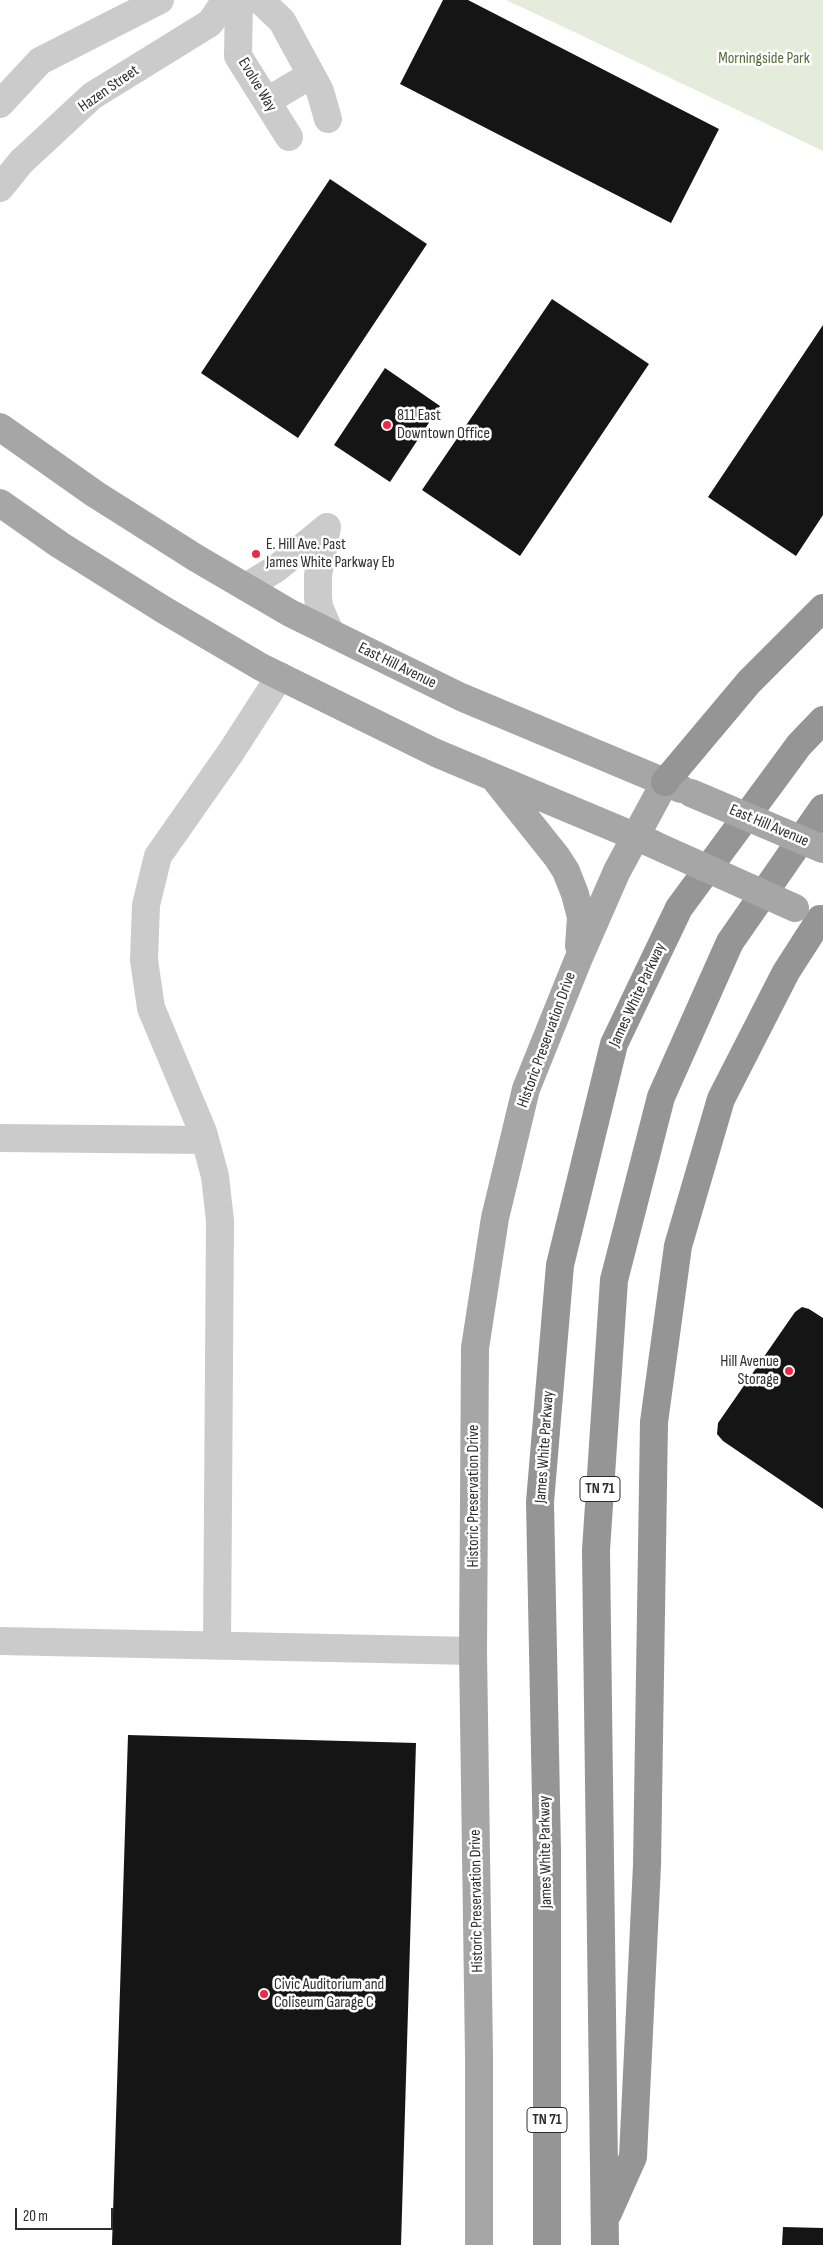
<!DOCTYPE html>
<html>
<head>
<meta charset="utf-8">
<style>
	body { margin:0 }
	#map { position:relative; width:823px; height:2245px; overflow:hidden; background:#fff; font-family:"Sofia Sans Condensed",sans-serif }
	canvas { display:block }
	.scale { position:absolute; left:15px; top:2208px; width:98px; height:22px; box-sizing:border-box; border:2px solid #2e2e2e; border-top:0; padding-left:6px; font-size:15px; line-height:18px; white-space:nowrap; color:#2e2e2e; -webkit-text-stroke:4px #fff; paint-order:stroke }
</style>
</head>
<body>
<div id="map">
<canvas width="823" height="2245"></canvas>
<div class="scale">20 m</div>
</div>
<script>
const ctx = document.querySelector('canvas').getContext('2d');
ctx.lineJoin = 'round';
function paint(path, color) {
  ctx.fillStyle = color;
  ctx.fill(path, 'evenodd');
}
function poly(rows) {
  const path = new Path2D();
  for (const r of rows) {
    path.moveTo(r[0], r[1]);
    for (let i = 2; i < r.length; i += 2) path.lineTo(r[i], r[i + 1]);
  }
  return path;
}
function trace(path, color, width, dash) {
  ctx.strokeStyle = color;
  ctx.lineWidth = width;
  ctx.lineCap = dash ? 'butt' : 'round';
  ctx.setLineDash(dash || []);
  ctx.stroke(path);
}
function drawText(font, color, halo, rows, align = 'center') {
  ctx.font = font + ' "Sofia Sans Condensed",sans-serif';
  ctx.lineWidth = 5;
  ctx.setLineDash([]);
  ctx.textBaseline = 'middle';
  ctx.strokeStyle = halo;
  ctx.fillStyle = color;
  for (const [text, x, y, turn = 0] of rows) {
    ctx.save();
    ctx.translate(x, y);
    ctx.rotate((+turn || 0) * Math.PI / 180);
    ctx.textAlign = isNaN(turn) ? turn : align;
    if (halo) ctx.strokeText(text, 0, 0);
    ctx.fillText(text, 0, 0);
    ctx.restore();
  }
}
const green = poly([
	[506,0,823,0,823,151,570,30]
]);
const building = poly([
	[443,0,468,0,719,129,671,223,400,84],
	[330,179,427,244,298,438,201,373],
	[552,299,649,364,520,556,422,490],
	[823,325,823,515,796,556,708,497],
	[385,368,440,406,390,482,334,445],
	[802,1307,809,1309,823,1318,823,1509,723,1441,717,1434,718,1423,795,1312],
	[128,1735,416,1743,401,2245,112,2245],
	[783,2227,823,2228,823,2245,782,2245]
]);
const minor = poly([
	[239,0,238,56,289,137],
	[260,0,282,21,320,91,328,119],
	[267,101,311,75],
	[0,104,40,61,160,0],
	[0,188,21,162,92,96,210,23,226,0],
	[327,527,318,575,318,597,319,607,330,632],
	[246,587,277,568,327,527],
	[0,1138,205,1140],
	[0,1641,473,1651],
	[217,1646,220,1221,215,1176,203,1132,151,1008,144,960,146,905,158,856,231,752,280,676]
]);
const major = poly([
	[0,427,95,494,196,558,290,613,461,697,681,789],
	[0,503,60,545,164,610,261,667,436,753,653,844],
	[494,778,557,857,566,871,575,894,581,917,579,946],
	[479,2245,479,2055,473,1651,475,1348,495,1218,526,1089,578,960,617,871,665,782]
]);
const highway = poly([
	[665,782,749,682,823,608],
	[608,2213,633,2157,647,1865,654,1422,678,1246,721,1099,786,972,820,919],
	[547,2245,547,1850,540,1502,560,1265,614,1044,679,908,799,745,823,720],
	[605,2245,596,1550,614,1280,661,1097,730,942,823,808]
]);
const majorBridge = poly([
	[691,793,823,849],
	[657,846,795,908]
]);
const markers = [
	[387,425,5,"#ec2946"],
	[256,554,5,"#ec2946"],
	[789,1371,5,"#ec2946"],
	[264,1994,5,"#ec2946"]
];
const shields = [
	[600,1489,40],
	[547,2120,40]
];
const shieldNames = [
	["TN 71",600,1489],
	["TN 71",547,2120]
];
const parkNames = [
	["Morningside Park",764,59]
];
const streetNames = [
	["Evolve Way",257,85,59],
	["Hazen Street",109,89,-35],
	["East Hill Avenue",397,666,26],
	["East Hill Avenue",769,826,23],
	["James White Parkway",638,995,-65],
	["Historic Preservation Drive",547,1040,-70],
	["James White Parkway",545,1447,-86],
	["Historic Preservation Drive",474,1496,-90],
	["James White Parkway",546,1852,-91],
	["Historic Preservation Drive",477,1901,-91]
];
const poiNames = [
	["811 East",397,416],
	["Downtown Office",397,434],
	["E. Hill Ave. Past",266,545],
	["James White Parkway Eb",266,563],
	["Hill Avenue",779,1362,"right"],
	["Storage",779,1380,"right"],
	["Civic Auditorium and",274,1985],
	["Coliseum Garage C",274,2003]
];
paint(green, '#e5ecdb');
paint(building, '#151515');
trace(minor, '#cbcbcb', 28);
trace(major, '#a6a6a6', 28);
trace(highway, '#959595', 28);
trace(majorBridge, '#a6a6a6', 28);
for (const [x, y, r, color] of markers) {
  const dot = new Path2D();
  dot.arc(x, y, r, 0, 2 * Math.PI);
  ctx.fillStyle = color;
  ctx.fill(dot);
  trace(dot, '#fff', 2);
}
for (const [x, y, w] of shields) {
  const box = new Path2D();
  box.roundRect(x - w / 2, y - 12.5, w, 25, 4);
  ctx.fillStyle = '#fff';
  ctx.fill(box);
  trace(box, '#2e2e2e', 1);
}
drawText('bold 15px', '#2e2e2e', null, shieldNames);
drawText('16px', '#556b3a', '#fff', parkNames);
drawText('16px', '#2e2e2e', '#fff', streetNames);
drawText('16px', '#2e2e2e', '#fff', poiNames, 'left');
</script>
</body>
</html>
